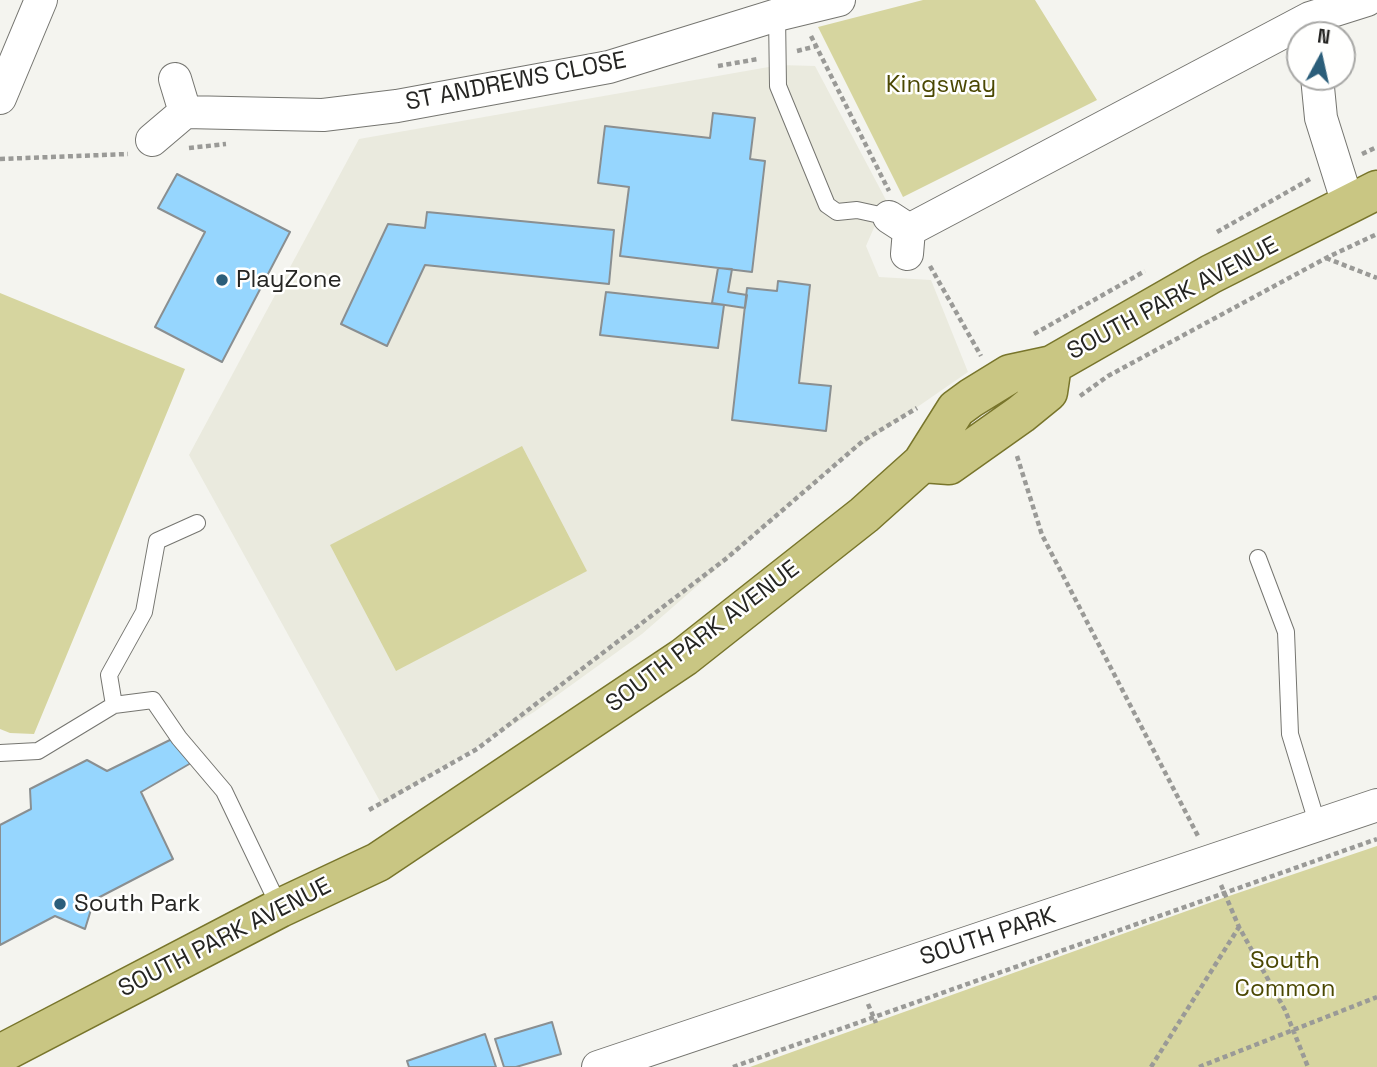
<!DOCTYPE html>
<html>
<head>
<meta charset="utf-8">
<style>
	body { margin:0 }
	#map { position:relative; width:1377px; height:1067px; overflow:hidden; background:#f4f4ef; font-family:"Space Grotesk",sans-serif }
	canvas { display:block }
	.north { position:absolute; left:1286px; top:21px; width:70px; height:70px; box-sizing:border-box; background:#fffffe; border:2px solid #a8a8a6; border-radius:50%; rotate:8deg; font-size:19px; font-weight:700; line-height:28px; text-align:center; color:#252523 }
	.north::after { content:''; display:block; margin:auto; width:24px; height:32px; background:#2b5e7a; clip-path:polygon(50% 0,100% 100%,50% 72%,0 100%) }
</style>
</head>
<body>
<div id="map">
<canvas width="1377" height="1067"></canvas>
<div class="north">N</div>
</div>
<script>
const ctx = document.querySelector('canvas').getContext('2d');
ctx.lineJoin = 'round';
function paint(path, color) {
  ctx.fillStyle = color;
  ctx.fill(path, 'evenodd');
}
function poly(rows) {
  const path = new Path2D();
  for (const r of rows) {
    path.moveTo(r[0], r[1]);
    for (let i = 2; i < r.length; i += 2) path.lineTo(r[i], r[i + 1]);
  }
  return path;
}
function trace(path, color, width, dash) {
  ctx.strokeStyle = color;
  ctx.lineWidth = width;
  ctx.lineCap = dash ? 'butt' : 'round';
  ctx.setLineDash(dash || []);
  ctx.stroke(path);
}
function drawText(font, color, halo, rows, align = 'center') {
  ctx.font = font + ' "Space Grotesk",sans-serif';
  ctx.lineWidth = 5;
  ctx.setLineDash([]);
  ctx.textBaseline = 'middle';
  ctx.strokeStyle = halo;
  ctx.fillStyle = color;
  for (const [text, x, y, turn = 0] of rows) {
    ctx.save();
    ctx.translate(x, y);
    ctx.rotate((+turn || 0) * Math.PI / 180);
    ctx.textAlign = isNaN(turn) ? turn : align;
    if (halo) ctx.strokeText(text, 0, 0);
    ctx.fillText(text, 0, 0);
    ctx.restore();
  }
}
const built = poly([
	[780,65,815,66,886,200,866,246,879,277,931,280,968,372,845,457,642,634,534,712,382,805,189,455,359,139]
]);
const green = poly([
	[923,0,1035,0,1097,100,903,197,818,27],
	[0,293,185,369,34,734,10,733,0,729],
	[522,446,587,571,396,671,330,545],
	[1377,846,1377,1067,750,1067,1226,897]
]);
const building = poly([
	[713,113,755,118,750,159,765,161,752,272,620,256,629,187,598,183,605,126,710,138,713,113],
	[177,174,290,232,222,362,155,327,205,232,158,208,177,174],
	[427,212,614,230,609,284,425,265,387,346,341,324,388,224,425,228,427,212],
	[718,268,732,269,728,292,747,295,745,308,712,303,718,268],
	[778,281,810,285,799,383,831,386,826,431,732,420,747,288,777,291,778,281],
	[606,292,724,305,718,348,600,335,606,292],
	[176,737,191,763,141,792,173,859,94,900,85,929,55,916,0,945,0,825,31,809,30,789,87,760,107,771,176,737],
	[552,1022,561,1054,516,1067,504,1067,495,1039,552,1022],
	[485,1034,496,1067,409,1067,407,1061,485,1034]
]);
const path = poly([
	[811,36,889,191],
	[797,51,817,46],
	[718,66,758,59],
	[189,148,226,144],
	[1362,154,1377,147],
	[0,159,128,154],
	[1217,232,1310,179],
	[1326,258,1377,278],
	[930,266,981,356],
	[1034,334,1145,271],
	[1080,396,1108,376,1326,258,1377,234],
	[1017,456,1042,535,1198,836],
	[369,810,477,749,727,558,864,440,917,408],
	[1221,885,1239,927,1285,1010,1308,1067],
	[868,1004,876,1023],
	[733,1067,1377,839],
	[1151,1067,1239,927],
	[1199,1067,1377,997]
]);
const service = poly([
	[777,15,778,86,827,205,837,212,857,210,889,217],
	[197,523,157,541,144,612,109,675,114,705,153,700,179,738,224,791,280,908],
	[1258,558,1286,632,1290,734,1318,826],
	[0,753,38,751,114,705]
]);
const minor = poly([
	[1317,77,1321,118,1348,204],
	[175,79,185,112],
	[0,98,41,0],
	[152,140,185,112,323,115,397,106,609,67,777,15,839,0],
	[889,217,909,230,907,254],
	[909,230,1310,18,1367,0],
	[598,1067,1377,805]
]);
const primary = poly([
	[922,463,949,465,1021,414,1048,392,1052,365],
	[0,1054,280,908,378,862,684,657,864,515,922,463,956,409,971,398,1010,374,1052,365,1211,274,1377,190]
]);
const markers = [
	[222,280,7,"#2b5e7a"],
	[60,904,7,"#2b5e7a"]
];
const streetNames = [
	["ST ANDREWS CLOSE",516,82,-11],
	["SOUTH PARK AVENUE",1173,299,-28],
	["SOUTH PARK AVENUE",703,637,-37],
	["SOUTH PARK",988,937,-18],
	["SOUTH PARK AVENUE",225,938,-27]
];
const parkNames = [
	["Kingsway",941,85],
	["South",1285,961],
	["Common",1285,989]
];
const poiNames = [
	["PlayZone",236,280],
	["South Park",74,904]
];
paint(built, '#eaeade');
paint(green, '#d6d59f');
paint(building, '#96d6fe');
trace(building, '#8a8f91', 2);
trace(service, '#757570', 18);
trace(minor, '#757570', 34);
trace(primary, '#78752b', 41);
trace(path, '#9a9a97', 4.5, [5, 3.5]);
trace(service, '#fff', 16);
trace(minor, '#fff', 32);
trace(primary, '#c9c683', 38);
for (const [x, y, r, color] of markers) {
  const dot = new Path2D();
  dot.arc(x, y, r, 0, 2 * Math.PI);
  ctx.fillStyle = color;
  ctx.fill(dot);
  trace(dot, '#fffffe', 2.5);
}
drawText('24px', '#252523', '#fffffe', streetNames);
drawText('24px', '#4b4803', '#fffffe', parkNames);
drawText('24px', '#252523', '#fffffe', poiNames, 'left');
</script>
</body>
</html>
